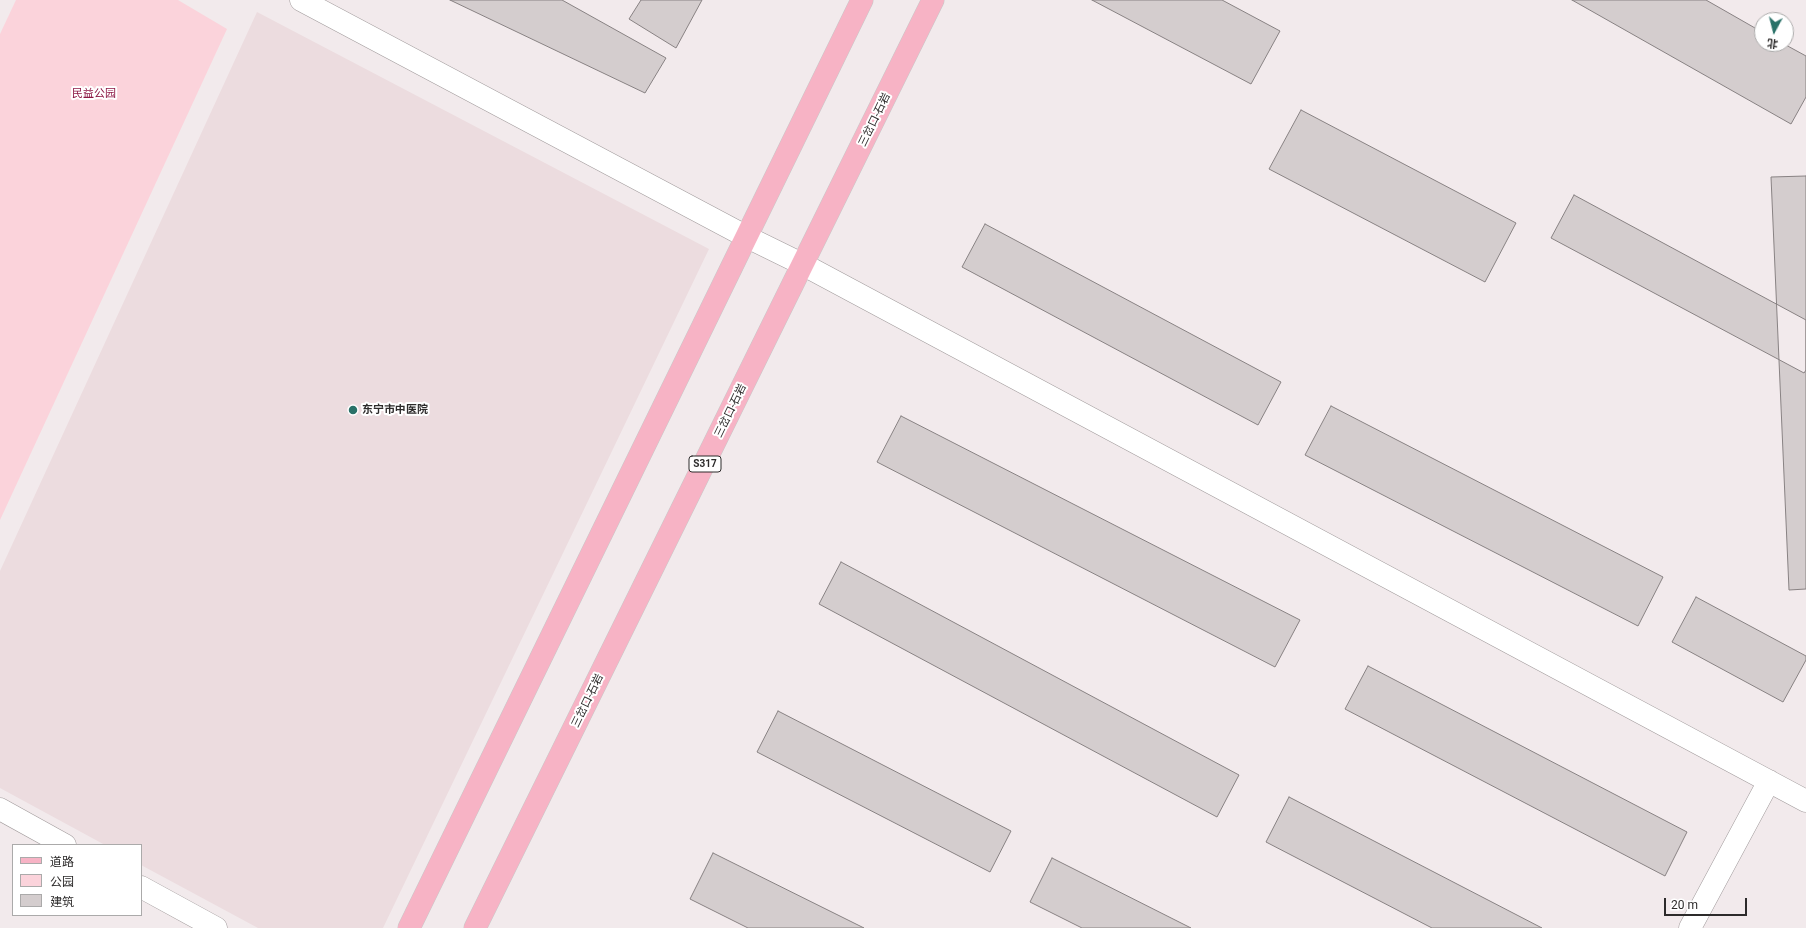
<!DOCTYPE html>
<html>
<head>
<meta charset="utf-8">
<style>
	body { margin:0 }
	#map { position:relative; width:1806px; height:928px; overflow:hidden; background:#f2eaec; font-family:Roboto,"Noto Sans SC",sans-serif }
	canvas { display:block }
	.legend { position:absolute; left:12px; top:844px; width:130px; height:72px; box-sizing:border-box; background:#fff; border:1px solid #abaaaa; margin:0; padding:5px 7px; list-style:none; font-size:12px; color:#2d2b2b }
	.legend li { display:flex; align-items:center; gap:8px; height:20px }
	.legend b { width:20px; border:1px solid #abaaaa }
	.north { position:absolute; left:1754px; top:12px; width:40px; height:40px; box-sizing:border-box; background:#fff; border:1px solid #abaaaa; border-radius:50%; rotate:187deg; font-size:11px; font-weight:700; line-height:16px; text-align:center; color:#2d2b2b }
	.north::after { content:''; display:block; margin:auto; width:14px; height:18px; background:#297168; clip-path:polygon(50% 0,100% 100%,50% 72%,0 100%) }
	.scale { position:absolute; left:1664px; top:898px; width:83px; height:18px; box-sizing:border-box; border:2px solid #2d2b2b; border-top:0; padding-left:5px; font-size:12px; line-height:14px; white-space:nowrap; color:#2d2b2b; -webkit-text-stroke:3px #fff; paint-order:stroke }
</style>
</head>
<body>
<div id="map">
<canvas width="1806" height="928"></canvas>
<ul class="legend">
<li><b style="height:5px;background:#f7b3c5"></b>道路</li>
<li><b style="height:11px;background:#fbd3db"></b>公园</li>
<li><b style="height:11px;background:#d4cdce"></b>建筑</li>
</ul>
<div class="north">北</div>
<div class="scale">20 m</div>
</div>
<script>
const ctx = document.querySelector('canvas').getContext('2d');
ctx.lineJoin = 'round';
function paint(path, color) {
  ctx.fillStyle = color;
  ctx.fill(path, 'evenodd');
}
function poly(rows) {
  const path = new Path2D();
  for (const r of rows) {
    path.moveTo(r[0], r[1]);
    for (let i = 2; i < r.length; i += 2) path.lineTo(r[i], r[i + 1]);
  }
  return path;
}
function trace(path, color, width, dash) {
  ctx.strokeStyle = color;
  ctx.lineWidth = width;
  ctx.lineCap = dash ? 'butt' : 'round';
  ctx.setLineDash(dash || []);
  ctx.stroke(path);
}
function drawText(font, color, halo, rows, align = 'center') {
  ctx.font = font + ' Roboto,"Noto Sans SC",sans-serif';
  ctx.lineWidth = 4;
  ctx.setLineDash([]);
  ctx.textBaseline = 'middle';
  ctx.strokeStyle = halo;
  ctx.fillStyle = color;
  for (const [text, x, y, turn = 0] of rows) {
    ctx.save();
    ctx.translate(x, y);
    ctx.rotate((+turn || 0) * Math.PI / 180);
    ctx.textAlign = isNaN(turn) ? turn : align;
    if (halo) ctx.strokeText(text, 0, 0);
    ctx.fillText(text, 0, 0);
    ctx.restore();
  }
}
const built = poly([
	[257,12,709,249,383,928,258,928,141,865,141,845,105,845,0,788,0,571]
]);
const green = poly([
	[16,0,178,0,227,29,0,520,0,34]
]);
const building = poly([
	[450,0,562,0,666,58,645,93,450,0],
	[641,0,702,0,676,48,629,19,641,0],
	[1092,0,1222,0,1280,31,1251,84,1092,0],
	[1572,0,1706,0,1762,32,1762,44,1784,44,1806,56,1806,97,1791,124,1572,0],
	[1301,110,1516,223,1485,282,1269,169,1301,110],
	[1806,176,1806,589,1789,590,1771,177,1806,176],
	[1574,195,1806,320,1806,370,1804,373,1551,238,1574,195],
	[985,224,1281,382,1258,425,962,267,985,224],
	[1331,406,1663,577,1638,626,1305,455,1331,406],
	[901,416,1300,620,1275,667,877,462,901,416],
	[841,562,1239,775,1217,817,819,604,841,562],
	[1696,597,1806,656,1806,660,1783,702,1672,642,1696,597],
	[1368,666,1687,832,1665,876,1345,709,1368,666],
	[778,711,1011,831,990,872,757,752,778,711],
	[1289,797,1542,928,1432,928,1266,842,1289,797],
	[713,853,864,928,748,928,690,899,713,853],
	[1052,858,1191,928,1082,928,1030,902,1052,858]
]);
const street = poly([
	[301,0,747,237,804,265,1806,801],
	[0,809,65,845],
	[141,887,216,928],
	[1690,928,1769,781]
]);
const primary = poly([
	[409,928,862,0],
	[475,928,933,0]
]);
const markers = [
	[353,410,5,"#297168"]
];
const shields = [
	[705,464,32]
];
const shieldNames = [
	["S317",705,464]
];
const parkNames = [
	["民益公园",94,94]
];
const streetNames = [
	["三岔口-石岩",875,120,-64],
	["三岔口-石岩",731,411,-64],
	["三岔口-石岩",588,701,-64]
];
const poiNames = [
	["东宁市中医院",362,410]
];
paint(built, '#ecdcdf');
paint(green, '#fbd3db');
paint(building, '#d4cdce');
trace(building, '#888283', 1);
trace(street, '#a09a9b', 23);
trace(primary, '#c8c8c8', 23);
trace(street, '#fff', 22);
trace(primary, '#f7b3c5', 22);
for (const [x, y, r, color] of markers) {
  const dot = new Path2D();
  dot.arc(x, y, r, 0, 2 * Math.PI);
  ctx.fillStyle = color;
  ctx.fill(dot);
  trace(dot, '#fff', 1.5);
}
for (const [x, y, w] of shields) {
  const box = new Path2D();
  box.roundRect(x - w / 2, y - 8, w, 16, 3);
  ctx.fillStyle = '#fff';
  ctx.fill(box);
  trace(box, '#2d2b2b', 1);
}
drawText('bold 10px', '#2d2b2b', null, shieldNames);
drawText('11px', '#8c1744', '#fff', parkNames);
drawText('11px', '#2d2b2b', '#fff', streetNames);
drawText('bold 11px', '#2d2b2b', '#fff', poiNames, 'left');
</script>
</body>
</html>
